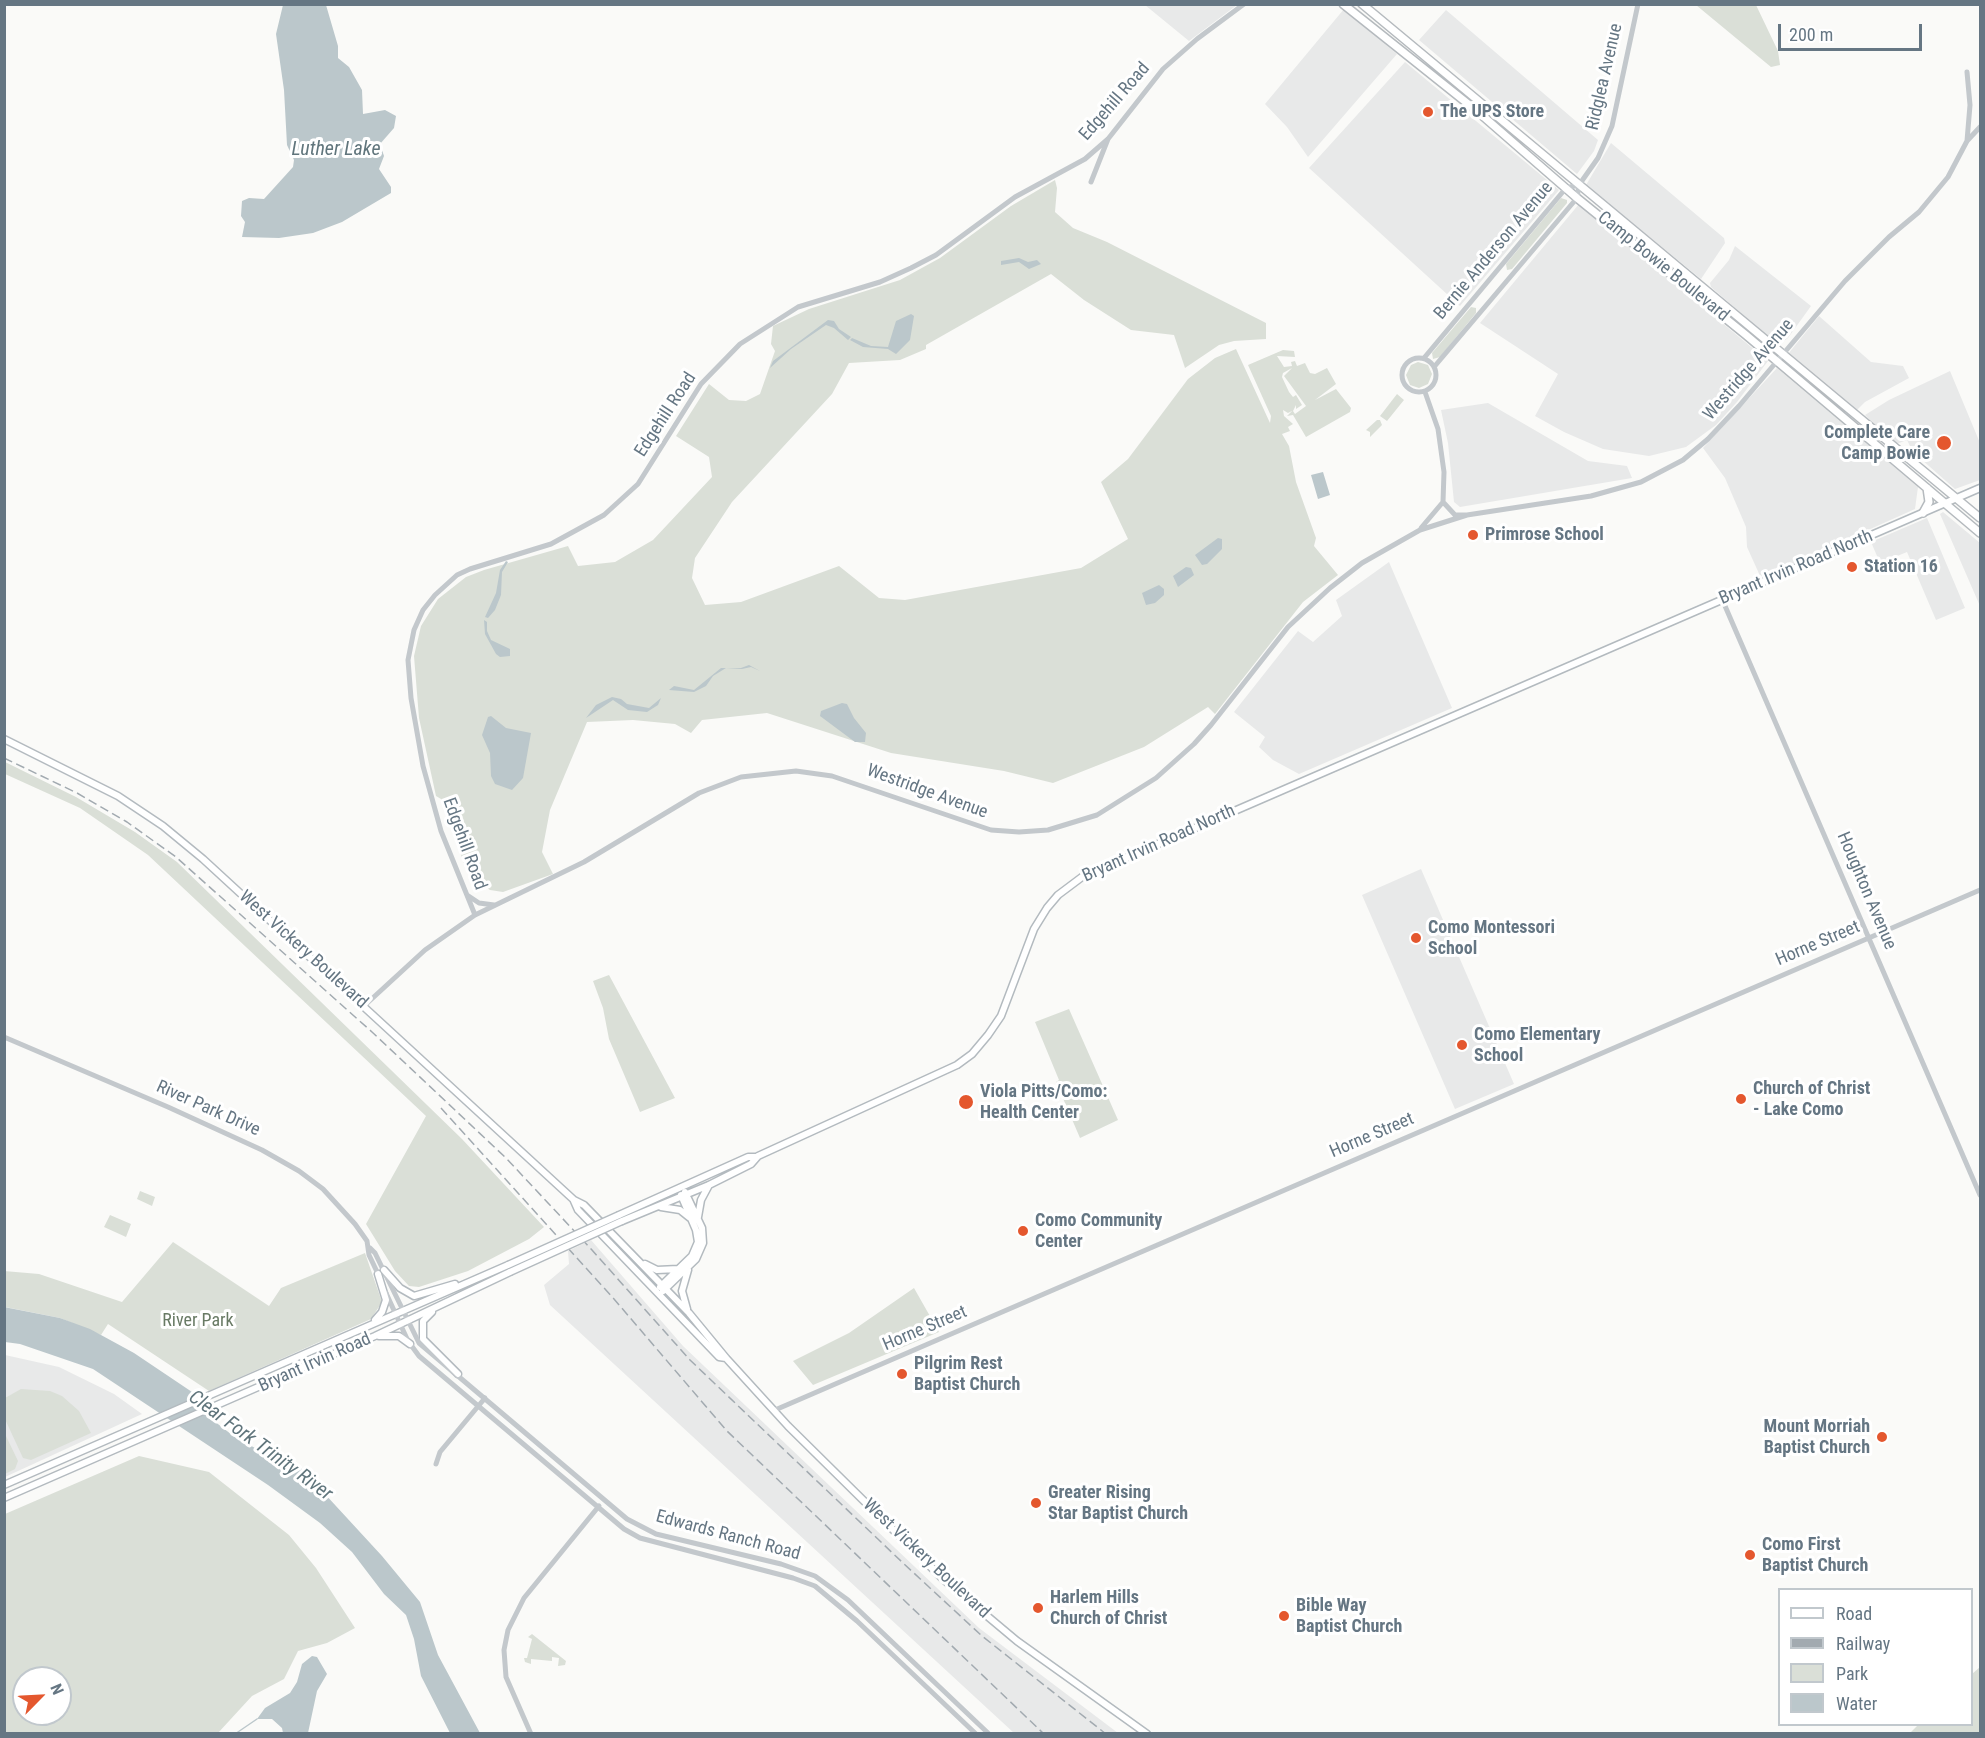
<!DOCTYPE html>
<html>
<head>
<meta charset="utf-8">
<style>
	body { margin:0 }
	#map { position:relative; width:1985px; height:1738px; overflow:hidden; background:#fafaf8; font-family:"Roboto Condensed",sans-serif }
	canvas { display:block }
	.frame { position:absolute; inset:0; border:6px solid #657683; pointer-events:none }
	.legend { position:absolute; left:1778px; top:1588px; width:195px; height:138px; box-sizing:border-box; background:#fff; border:2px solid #c1c8cd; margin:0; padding:8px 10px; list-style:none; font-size:18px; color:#657683 }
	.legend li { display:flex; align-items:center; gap:12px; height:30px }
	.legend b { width:30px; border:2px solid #c1c8cd }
	.north { position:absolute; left:12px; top:1666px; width:60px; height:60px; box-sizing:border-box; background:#fff; border:2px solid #c1c8cd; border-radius:50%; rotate:66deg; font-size:16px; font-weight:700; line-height:24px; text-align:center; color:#657683 }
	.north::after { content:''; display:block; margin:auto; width:21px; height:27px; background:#e4572e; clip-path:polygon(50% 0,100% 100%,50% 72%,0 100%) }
	.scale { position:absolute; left:1778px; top:24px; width:144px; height:27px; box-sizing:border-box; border:3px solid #657683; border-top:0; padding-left:8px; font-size:18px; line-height:21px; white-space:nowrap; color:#657683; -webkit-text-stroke:4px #fff; paint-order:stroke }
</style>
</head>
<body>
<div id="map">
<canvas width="1985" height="1738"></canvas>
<div class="frame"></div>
<ul class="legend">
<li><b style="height:8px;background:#fff"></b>Road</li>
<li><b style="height:8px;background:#a2aab0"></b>Railway</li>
<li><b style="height:16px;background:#dadfd7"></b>Park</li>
<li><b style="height:16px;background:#bbc7cb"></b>Water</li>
</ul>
<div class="north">N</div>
<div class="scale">200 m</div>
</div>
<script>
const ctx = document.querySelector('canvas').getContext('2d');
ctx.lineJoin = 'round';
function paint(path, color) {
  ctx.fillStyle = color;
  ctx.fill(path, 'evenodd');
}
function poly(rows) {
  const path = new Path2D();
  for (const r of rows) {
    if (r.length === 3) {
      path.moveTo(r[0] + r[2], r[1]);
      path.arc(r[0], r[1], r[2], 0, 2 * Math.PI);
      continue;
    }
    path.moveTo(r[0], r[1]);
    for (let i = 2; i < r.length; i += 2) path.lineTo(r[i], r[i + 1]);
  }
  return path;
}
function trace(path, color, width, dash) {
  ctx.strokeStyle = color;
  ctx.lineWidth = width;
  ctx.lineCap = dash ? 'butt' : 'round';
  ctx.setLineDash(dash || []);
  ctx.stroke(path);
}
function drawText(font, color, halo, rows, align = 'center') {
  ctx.font = font + ' "Roboto Condensed",sans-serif';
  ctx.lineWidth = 6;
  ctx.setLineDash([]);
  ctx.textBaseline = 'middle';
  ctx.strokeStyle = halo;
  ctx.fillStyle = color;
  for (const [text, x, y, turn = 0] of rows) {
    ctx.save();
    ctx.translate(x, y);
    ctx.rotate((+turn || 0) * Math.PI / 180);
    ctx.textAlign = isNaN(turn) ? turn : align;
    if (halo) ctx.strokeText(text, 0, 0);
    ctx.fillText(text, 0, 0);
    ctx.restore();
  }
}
const built = poly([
	[1145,5,1237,5,1189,41],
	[1344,9,1397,54,1308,157,1287,127,1265,104],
	[1446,10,1598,140,1594,151,1577,174,1419,40],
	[1405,62,1559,190,1460,306,1309,168],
	[1611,143,1724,238,1725,243,1701,279,1586,185],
	[1579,204,1768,361,1737,402,1716,425,1686,447,1649,456,1603,449,1564,432,1535,416,1558,374,1480,323],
	[1735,246,1811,306,1788,338,1781,343,1772,340,1711,287,1710,283,1729,260],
	[1819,316,1871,362,1903,366,1909,378,1865,402,1857,410,1788,354],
	[1777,368,1918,487,1915,509,1761,578,1747,547,1746,527,1725,478,1703,448],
	[1950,371,1980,443,1980,480,1955,489,1913,452,1907,440,1894,445,1865,415,1889,400],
	[1488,403,1588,461,1627,466,1632,478,1460,507,1454,502,1448,443,1441,410],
	[1943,512,1980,543,1980,606,1940,514],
	[1927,518,1965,608,1936,620,1907,552,1880,563,1871,542],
	[1389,562,1452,708,1299,774,1273,760,1259,747,1265,737,1234,712,1298,631,1313,642,1342,616,1336,600],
	[1421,869,1514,1084,1455,1109,1362,895],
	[591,1240,683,1346,979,1628,1118,1733,1014,1733,550,1305,544,1285,569,1264,568,1251],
	[5,1355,59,1367,114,1394,142,1414,5,1477]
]);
const green = poly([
	[1696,5,1756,5,1778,51,1780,65,1771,67],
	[1055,180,1057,188,1055,212,1073,228,1107,242,1266,323,1266,339,1234,341,1219,345,1185,368,1174,335,1131,330,1084,300,1051,274,926,345,926,349,900,360,849,363,832,394,732,502,695,558,692,578,705,605,741,602,839,566,879,598,905,600,1081,568,1128,539,1101,482,1128,459,1188,379,1215,358,1236,349,1270,423,1271,416,1248,365,1283,350,1294,351,1295,357,1277,356,1284,367,1292,366,1291,362,1295,361,1297,366,1305,363,1310,373,1315,374,1327,368,1336,384,1315,400,1336,389,1351,408,1350,412,1306,437,1293,415,1287,416,1292,411,1288,413,1283,410,1284,416,1293,424,1288,427,1290,431,1282,434,1289,446,1296,482,1316,538,1314,546,1338,575,1303,602,1215,714,1208,707,1144,747,1053,783,1004,771,891,753,767,713,702,720,691,733,675,724,633,720,587,722,550,810,542,852,553,874,503,892,490,890,475,880,465,866,441,799,436,796,419,718,414,656,421,626,438,599,466,577,484,570,568,546,578,566,615,562,653,540,712,477,709,457,676,436,709,384,729,400,746,401,760,394,775,351,771,344,773,326,809,309,900,280,940,258,1011,206],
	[1292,368,1284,376,1306,406,1295,414,1293,411,1296,405,1296,409,1302,405,1296,395,1293,397,1289,392,1282,377,1283,373],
	[1561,198,1567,200,1567,203,1512,269,1507,270,1506,264],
	[1471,307,1476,308,1476,313,1440,357,1433,359,1432,353],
	[1418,362,1428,365,1432,374,1428,384,1419,388,1410,385,1406,375,1411,365],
	[1397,394,1404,400,1387,421,1380,416],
	[1377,420,1380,420,1382,425,1370,437,1370,432,1366,430],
	[5,762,76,797,135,832,177,862,462,1139,544,1227,529,1239,468,1271,419,1287,409,1286,395,1271,366,1224,426,1116,148,855,80,808,5,774],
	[609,975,675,1098,640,1112,609,1039,603,1008,593,981],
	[1069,1009,1118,1120,1080,1138,1056,1082,1059,1080,1035,1022],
	[140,1191,155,1197,152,1206,137,1199],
	[110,1215,131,1224,126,1237,104,1227],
	[173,1242,269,1306,281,1288,365,1253,382,1302,371,1319,209,1391,108,1324,101,1335,60,1318,5,1307,4,1271,39,1274,122,1302],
	[914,1288,939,1332,813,1385,793,1361,849,1333],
	[21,1389,50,1391,62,1396,79,1411,91,1433,31,1460,23,1458,4,1417,5,1398],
	[5,1434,18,1461,15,1469,5,1474],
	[139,1456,209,1472,289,1535,316,1568,355,1628,327,1643,298,1651,284,1679,252,1696,218,1733,5,1733,5,1514],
	[24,1678,60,1678,60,1714,24,1714],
	[532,1634,566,1661,565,1665,558,1666,559,1658,552,1657,552,1661,531,1659,531,1664,525,1662,524,1658,527,1658,532,1639,528,1637],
	[1980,1667,1980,1733,1910,1733,1918,1725,1972,1724,1972,1674]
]);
const water = poly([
	[283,5,326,5,338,46,338,58,349,67,362,90,363,114,385,110,396,116,394,128,380,144,384,156,379,169,391,187,391,193,342,222,313,233,279,238,242,237,245,222,241,216,242,201,249,198,264,199,293,167,294,160,287,145,284,90,276,34],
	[1019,258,1028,262,1037,260,1041,264,1029,269,1019,262,1001,265,1001,261],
	[911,314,914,316,910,340,896,354,888,349,863,347,850,340,852,338,871,346,888,347,896,321],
	[828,320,834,321,839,329,851,337,848,340,834,328,826,325,791,349,770,368,773,361],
	[1323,472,1330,495,1318,499,1311,475],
	[1218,538,1222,539,1222,549,1207,564,1202,565,1195,555],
	[506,561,508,562,502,572,501,595,495,610,488,618,485,617,496,593,500,570],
	[1186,567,1191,568,1194,575,1178,587,1173,576],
	[1159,585,1164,589,1164,595,1155,603,1146,605,1142,593],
	[484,620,487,622,487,631,491,640,510,649,510,656,500,657,496,654,485,634],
	[749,665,760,671,751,667,742,669,726,668,713,676,706,686,694,692,669,690,674,686,694,690,721,668,741,668],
	[612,697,621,699,627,704,649,708,661,698,658,705,647,712,628,710,613,700,586,718,596,705],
	[842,703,847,704,854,718,866,733,865,742,855,742,820,716,821,711],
	[491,716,506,728,531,733,523,778,512,790,495,784,491,776,490,753,482,735,488,717],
	[4,1307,60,1318,90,1329,134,1353,198,1396,205,1414,236,1438,280,1461,301,1468,382,1556,420,1602,438,1655,480,1733,450,1733,421,1676,414,1639,406,1615,384,1594,352,1552,320,1523,268,1485,93,1369,20,1344,5,1342],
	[312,1656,317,1657,327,1674,317,1691,308,1733,283,1733,282,1728,272,1719,257,1719,265,1708,290,1693,297,1682,302,1664]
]);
const stream = poly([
	[235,1734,257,1719]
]);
const tertiary = poly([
	[1967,141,1970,105,1967,72],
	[1091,182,1108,139],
	[1579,185,1598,158,1612,126,1638,4],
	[1419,375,17],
	[1424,358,1566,188,1579,185],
	[1434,367,1577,198,1579,185],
	[1443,502,1455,515,1467,515,1591,496,1641,482,1683,460,1708,439,1739,406,1845,281,1889,237,1919,212,1948,177,1967,141,1980,127],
	[1421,528,1443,502,1444,472,1438,429,1425,392],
	[1722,599,1980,1195],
	[467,895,479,903,494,905],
	[475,915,441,831,423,766,411,698,408,660,414,630,423,610,435,595,457,575,470,569,551,544,604,515,638,484,701,384,740,344,798,307,880,282,911,268,936,255,1015,197,1085,159,1108,139,1163,69,1197,39,1244,4],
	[364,1006,425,950,475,915,584,862,699,793,741,777,796,771,832,776,991,830,1019,832,1048,830,1097,815,1156,778,1194,744,1211,725,1288,627,1330,588,1362,563,1420,530,1467,515],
	[4,1037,168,1107,262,1150,299,1171,323,1189,355,1224,367,1241,369,1255,379,1276],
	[370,1248,375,1253,419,1343,627,1519,656,1534,781,1564,815,1576,848,1600,989,1734],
	[386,1293,408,1341,419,1356,624,1529,640,1538,793,1578,815,1586,857,1621,976,1734],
	[775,1410,1980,890],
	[436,1464,440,1452,485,1398],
	[531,1734,506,1677,504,1650,508,1630,524,1598,599,1506]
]);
const secondary = poly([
	[4,739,118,796,163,826,203,859,574,1200,584,1205,689,1313,726,1358,788,1426,943,1579,1017,1641,1147,1734],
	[574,1201,578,1210,719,1357,726,1358],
	[661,1207,680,1210,690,1218],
	[619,1215,748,1157,757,1157],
	[698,1217,701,1200,709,1185],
	[622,1221,709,1185,751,1164,758,1156,957,1065,972,1054,988,1035,1001,1016,1034,929,1047,908,1058,895,1082,877,1980,488],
	[645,1264,657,1270,678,1269],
	[384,1270,400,1288,414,1296,455,1284],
	[660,1287,692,1256,698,1242,696,1230,681,1195],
	[663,1291,696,1259,703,1243,702,1228,685,1192],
	[687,1309,682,1291,688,1270],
	[432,1312,423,1321,423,1339,458,1374],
	[375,1320,382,1312,386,1300,378,1274],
	[379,1336,399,1336,410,1344],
	[4,1485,508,1265],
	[4,1498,375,1336,510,1272]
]);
const primary = poly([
	[1343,4,1477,111,1577,198,1746,335,1980,533],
	[1362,4,1980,518],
	[1923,513,1929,502,1927,488]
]);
const rail = poly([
	[4,758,77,793,127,822,176,857,372,1032,506,1158,592,1250,690,1360,903,1563,982,1636,1106,1734],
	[441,1108,614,1299,727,1431,1044,1734]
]);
const secondaryBridge = poly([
	[508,1265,619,1215],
	[510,1272,622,1221]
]);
const markers = [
	[1428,112,6,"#e4572e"],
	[1944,443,8,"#e4572e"],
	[1473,535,6,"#e4572e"],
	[1852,567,6,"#e4572e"],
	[1416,938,6,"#e4572e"],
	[1462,1045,6,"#e4572e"],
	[1741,1099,6,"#e4572e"],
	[966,1102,8,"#e4572e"],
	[1023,1231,6,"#e4572e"],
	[902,1374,6,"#e4572e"],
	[1882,1437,6,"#e4572e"],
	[1036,1503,6,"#e4572e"],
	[1750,1555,6,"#e4572e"],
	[1038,1608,6,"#e4572e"],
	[1284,1616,6,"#e4572e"]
];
const streetNames = [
	["Ridglea Avenue",1605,77,-77],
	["Edgehill Road",1115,102,-49],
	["Bernie Anderson Avenue",1494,251,-50],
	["Camp Bowie Boulevard",1663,267,39],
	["Westridge Avenue",1749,370,-49],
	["Edgehill Road",666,415,-57],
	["Bryant Irvin Road North",1796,568,-23],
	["Westridge Avenue",927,792,20],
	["Edgehill Road",464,844,70],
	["Bryant Irvin Road North",1159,844,-24],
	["Houghton Avenue",1866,891,67],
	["Horne Street",1818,944,-23],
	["West Vickery Boulevard",303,950,42],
	["River Park Drive",208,1109,24],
	["Horne Street",1372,1136,-23],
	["Horne Street",925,1329,-23],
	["Bryant Irvin Road",315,1363,-24],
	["Edwards Ranch Road",728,1536,15],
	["West Vickery Boulevard",926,1559,43]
];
const poiNames = [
	["The UPS Store",1440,112],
	["Complete Care",1930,433,"right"],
	["Camp Bowie",1930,454,"right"],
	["Primrose School",1485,535],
	["Station 16",1864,567],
	["Como Montessori",1428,928],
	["School",1428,949],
	["Como Elementary",1474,1035],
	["School",1474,1056],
	["Church of Christ",1753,1089],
	["- Lake Como",1753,1110],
	["Viola Pitts/Como:",980,1092],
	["Health Center",980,1113],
	["Como Community",1035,1221],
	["Center",1035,1242],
	["Pilgrim Rest",914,1364],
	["Baptist Church",914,1385],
	["Mount Morriah",1870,1427,"right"],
	["Baptist Church",1870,1448,"right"],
	["Greater Rising",1048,1493],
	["Star Baptist Church",1048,1514],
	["Como First",1762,1545],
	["Baptist Church",1762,1566],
	["Harlem Hills",1050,1598],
	["Church of Christ",1050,1619],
	["Bible Way",1296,1606],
	["Baptist Church",1296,1627]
];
const parkNames = [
	["River Park",198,1321]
];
const waterNames = [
	["Luther Lake",336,150],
	["Clear Fork Trinity River",260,1446,36]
];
paint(built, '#e8e9e9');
paint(green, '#dadfd7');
paint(water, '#bbc7cb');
trace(stream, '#bbc7cb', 1.5);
trace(secondary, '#b3babf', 9);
trace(primary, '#b5babe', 10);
trace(tertiary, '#c3c8cc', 5);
trace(secondary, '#fff', 6);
trace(primary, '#fff', 7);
trace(rail, '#a2aab0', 1.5, [9, 4.5]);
trace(secondaryBridge, '#b3babf', 9, []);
trace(secondaryBridge, '#fff', 6);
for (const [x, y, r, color] of markers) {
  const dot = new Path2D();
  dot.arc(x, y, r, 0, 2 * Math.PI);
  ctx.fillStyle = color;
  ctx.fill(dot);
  trace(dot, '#fff', 2);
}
drawText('18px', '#657683', '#fff', streetNames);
drawText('bold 18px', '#657683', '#fff', poiNames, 'left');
drawText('18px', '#687a64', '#fff', parkNames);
drawText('italic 20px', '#60757c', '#fff', waterNames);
</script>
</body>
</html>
